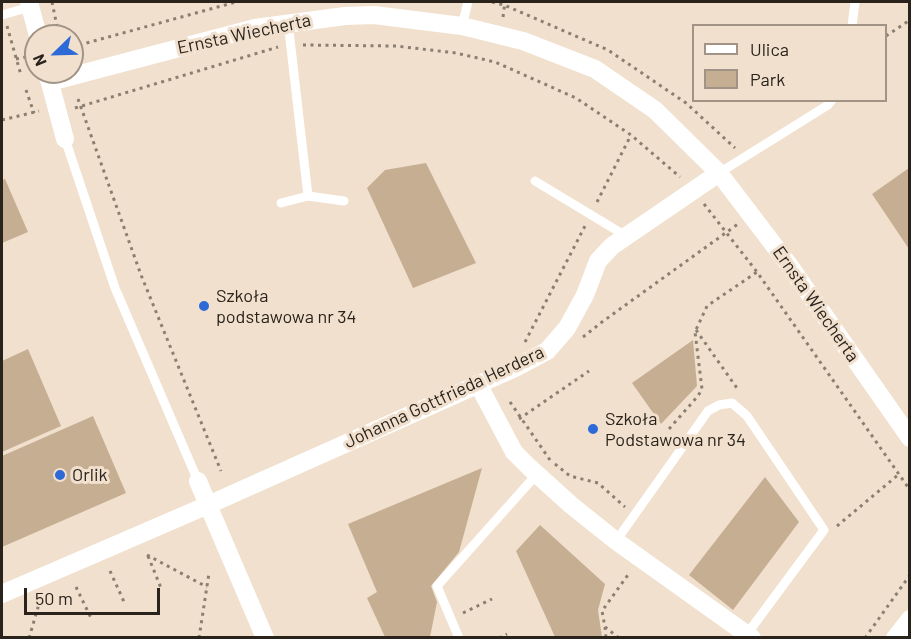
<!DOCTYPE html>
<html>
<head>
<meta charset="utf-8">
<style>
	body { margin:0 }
	#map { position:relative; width:911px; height:639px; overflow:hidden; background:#f1e0cd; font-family:Barlow,sans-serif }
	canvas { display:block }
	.frame { position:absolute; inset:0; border:3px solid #29231c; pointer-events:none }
	.legend { position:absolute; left:692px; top:24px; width:195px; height:78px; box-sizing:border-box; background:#f1e0cd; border:2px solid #a19486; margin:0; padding:8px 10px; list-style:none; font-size:18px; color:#29231c }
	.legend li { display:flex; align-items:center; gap:12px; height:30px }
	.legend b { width:30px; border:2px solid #a19486 }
	.north { position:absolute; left:24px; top:24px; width:60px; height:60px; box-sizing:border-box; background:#f1e0cd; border:2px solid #a19486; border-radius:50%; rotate:247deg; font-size:16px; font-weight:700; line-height:24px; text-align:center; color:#29231c }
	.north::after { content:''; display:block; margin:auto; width:21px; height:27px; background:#2e6ad7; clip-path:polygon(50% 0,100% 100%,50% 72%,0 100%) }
	.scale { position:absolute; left:24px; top:588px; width:136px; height:27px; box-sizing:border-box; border:3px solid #29231c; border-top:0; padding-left:8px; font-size:18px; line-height:21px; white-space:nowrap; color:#29231c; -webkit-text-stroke:4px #f1e0cd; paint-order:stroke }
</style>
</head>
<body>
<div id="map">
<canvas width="911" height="639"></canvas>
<div class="frame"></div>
<ul class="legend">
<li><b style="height:8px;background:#fff"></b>Ulica</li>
<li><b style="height:16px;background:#c6ae93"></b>Park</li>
</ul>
<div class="north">N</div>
<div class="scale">50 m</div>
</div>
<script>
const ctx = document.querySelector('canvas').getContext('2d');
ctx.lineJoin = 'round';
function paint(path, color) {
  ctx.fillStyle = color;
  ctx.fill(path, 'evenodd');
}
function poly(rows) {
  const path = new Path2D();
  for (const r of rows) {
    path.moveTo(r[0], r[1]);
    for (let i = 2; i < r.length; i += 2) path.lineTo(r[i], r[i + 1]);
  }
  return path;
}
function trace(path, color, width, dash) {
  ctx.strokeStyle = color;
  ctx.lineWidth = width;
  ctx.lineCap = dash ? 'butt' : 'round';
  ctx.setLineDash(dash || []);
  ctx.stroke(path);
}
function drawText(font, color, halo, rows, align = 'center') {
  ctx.font = font + ' Barlow,sans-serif';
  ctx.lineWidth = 6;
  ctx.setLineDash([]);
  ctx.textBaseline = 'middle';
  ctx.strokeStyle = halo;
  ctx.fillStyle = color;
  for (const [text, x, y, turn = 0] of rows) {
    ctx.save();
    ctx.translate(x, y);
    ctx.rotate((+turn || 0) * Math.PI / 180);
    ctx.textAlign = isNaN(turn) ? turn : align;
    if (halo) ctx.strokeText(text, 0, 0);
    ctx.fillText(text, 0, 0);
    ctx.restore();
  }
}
const green = poly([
	[426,163,476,263,413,288,367,188,385,170],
	[909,168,909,249,872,194],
	[5,179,28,232,2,243,2,180],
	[693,340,697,386,661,424,632,383],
	[28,349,61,426,2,452,2,361],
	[93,416,126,493,2,547,2,456],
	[482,468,459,552,431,586,437,602,430,637,385,637,367,598,377,592,348,524],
	[765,477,799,522,733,610,689,575],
	[540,525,605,584,598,610,602,637,555,637,516,551]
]);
const path = poly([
	[52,2,59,36],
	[492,2,504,5,608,50,686,103,735,148],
	[503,17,505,2],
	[7,26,21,75],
	[886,36,910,20],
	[303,45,396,46,456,53,495,62,576,98,631,135,680,177],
	[72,47,236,2],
	[16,59,30,56],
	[26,90,34,113],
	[78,99,141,275,221,471],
	[75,108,278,47],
	[2,120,39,111],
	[597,202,631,135],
	[704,204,757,272,910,490],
	[696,330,739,391],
	[583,337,602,322,738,224],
	[525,342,585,226],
	[510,402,550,460],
	[519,419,589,371],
	[669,429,698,396,702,389,695,332,707,306,757,272],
	[555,464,570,476,598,483,625,507],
	[837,526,898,475],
	[147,555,207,587],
	[148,556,161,588],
	[110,571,125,604],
	[76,587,91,618],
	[463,613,492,599],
	[605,627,606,638],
	[29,638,39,604],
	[199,638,209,573],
	[499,638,507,634],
	[619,638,605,627,602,611,630,572],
	[865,638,910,575]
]);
const service = poly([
	[2,15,30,7],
	[462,26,468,2],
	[852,26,855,2],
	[65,139,115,288,198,481],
	[719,173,828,105,832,100],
	[535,181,626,236],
	[308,196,344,201],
	[281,203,308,196,288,22],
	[616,541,708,411,719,405,732,403,747,416,824,530,747,634],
	[459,638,437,586,537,474]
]);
const minor = poly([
	[29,2,38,36],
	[47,72,65,139],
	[50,82,255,28,345,16,374,15,462,26,523,41,595,69,655,110,719,173,789,265,910,438],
	[478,384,514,452,529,467,571,505,616,541,752,638],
	[198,481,208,505,515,368,547,351,567,328,585,295,598,261,612,246,719,173],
	[2,594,208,505,265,638],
	[895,638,910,619]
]);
const markers = [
	[204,306,6,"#2e6ad7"],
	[593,429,6,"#2e6ad7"],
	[60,475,6,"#2e6ad7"]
];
const streetNames = [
	["Ernsta Wiecherta",244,34,-12],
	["Ernsta Wiecherta",816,304,55],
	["Johanna Gottfrieda Herdera",444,397,-25]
];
const poiNames = [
	["Szkoła",216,296],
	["podstawowa nr 34",216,317],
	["Szkoła",605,419],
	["Podstawowa nr 34",605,440],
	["Orlik",72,475]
];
paint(green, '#c6ae93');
trace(path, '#8a7f72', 3, [3, 4.5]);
trace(service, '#fff', 9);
trace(minor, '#fff', 18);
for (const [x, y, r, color] of markers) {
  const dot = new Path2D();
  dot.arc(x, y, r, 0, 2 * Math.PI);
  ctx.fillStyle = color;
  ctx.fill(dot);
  trace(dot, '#f1e0cd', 2);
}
drawText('18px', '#29231c', '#f1e0cd', streetNames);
drawText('18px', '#29231c', '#f1e0cd', poiNames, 'left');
</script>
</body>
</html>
